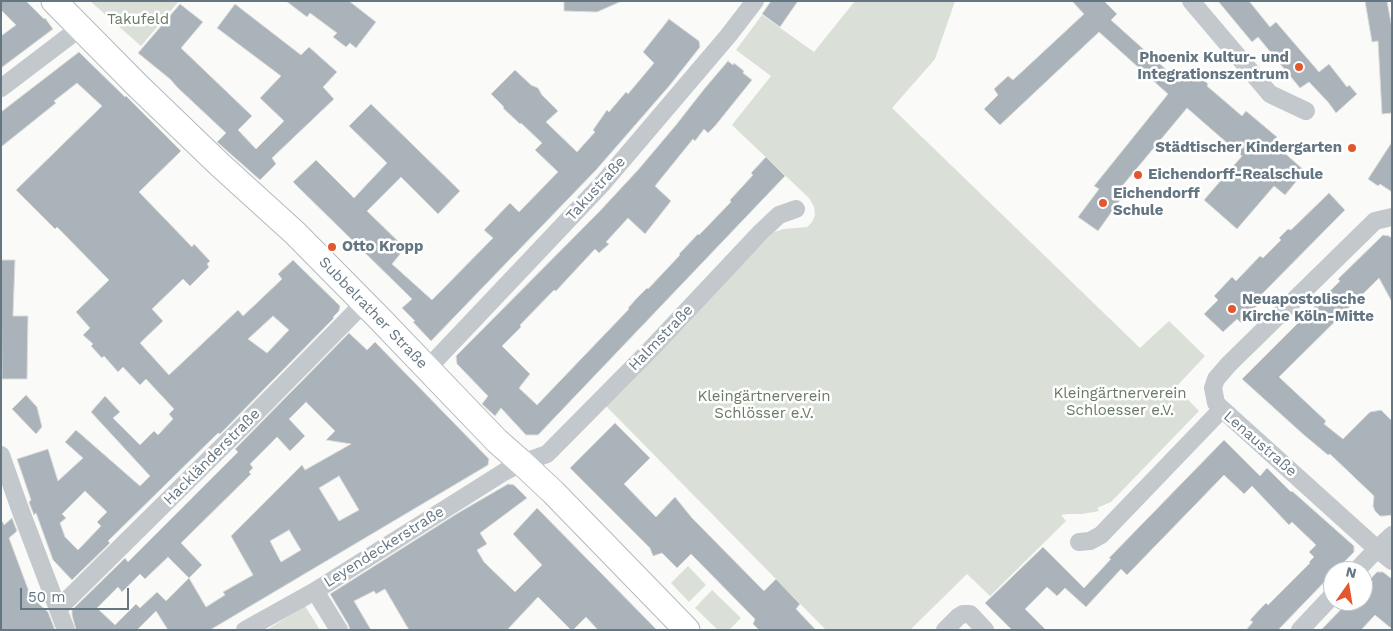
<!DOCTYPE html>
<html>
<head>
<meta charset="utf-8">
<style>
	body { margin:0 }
	#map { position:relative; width:1393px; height:631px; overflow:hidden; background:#fafaf8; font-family:"Work Sans",sans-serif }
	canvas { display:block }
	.frame { position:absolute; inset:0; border:2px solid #657683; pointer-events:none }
	.north { position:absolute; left:1323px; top:561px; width:50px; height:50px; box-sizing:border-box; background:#fff; border:1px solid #c1c8cd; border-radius:50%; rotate:13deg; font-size:14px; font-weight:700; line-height:20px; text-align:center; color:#657683 }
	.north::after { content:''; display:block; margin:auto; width:18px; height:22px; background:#e4572e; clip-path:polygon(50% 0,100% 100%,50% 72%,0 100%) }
	.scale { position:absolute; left:20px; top:588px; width:109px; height:22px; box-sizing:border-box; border:2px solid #657683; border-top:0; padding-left:6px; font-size:15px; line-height:18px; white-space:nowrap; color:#657683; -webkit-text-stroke:4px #fff; paint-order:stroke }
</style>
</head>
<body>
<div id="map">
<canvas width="1393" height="631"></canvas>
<div class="frame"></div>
<div class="north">N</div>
<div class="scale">50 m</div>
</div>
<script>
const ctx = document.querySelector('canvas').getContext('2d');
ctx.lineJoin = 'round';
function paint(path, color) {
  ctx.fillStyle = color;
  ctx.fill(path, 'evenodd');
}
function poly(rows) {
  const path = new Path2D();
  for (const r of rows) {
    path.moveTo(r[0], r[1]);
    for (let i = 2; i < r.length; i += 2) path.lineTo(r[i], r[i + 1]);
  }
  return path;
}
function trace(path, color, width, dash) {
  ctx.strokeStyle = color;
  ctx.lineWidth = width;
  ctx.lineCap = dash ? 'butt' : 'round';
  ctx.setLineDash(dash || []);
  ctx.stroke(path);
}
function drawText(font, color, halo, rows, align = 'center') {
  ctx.font = font + ' "Work Sans",sans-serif';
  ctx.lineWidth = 5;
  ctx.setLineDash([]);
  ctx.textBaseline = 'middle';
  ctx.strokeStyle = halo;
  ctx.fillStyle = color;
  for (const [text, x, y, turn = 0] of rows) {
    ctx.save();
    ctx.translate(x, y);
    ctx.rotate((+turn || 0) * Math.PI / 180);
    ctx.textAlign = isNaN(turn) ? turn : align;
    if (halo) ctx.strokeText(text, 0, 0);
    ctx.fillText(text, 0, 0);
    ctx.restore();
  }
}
const green = poly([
	[90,1,179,1,141,46],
	[855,1,955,1,935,59,892,108,1140,348,1169,321,1205,356,1176,387,1199,411,1111,502,1097,508,1099,511,1082,514,1068,514,1061,515,1066,521,990,596,967,574,910,630,826,630,606,406,774,232,784,229,807,227,812,222,815,215,814,207,809,198,732,125,771,76,736,50,762,15,814,52],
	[688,566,706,585,689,602,671,583],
	[712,590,741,618,729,630,718,630,695,608],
	[305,606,320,630,269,630,268,629]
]);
const building = poly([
	[1,1,26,1,44,19,45,18,53,29,1,68,1,36,16,25,1,10,1,1],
	[286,1,349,1,376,22,356,48,350,43,346,47,333,37,337,33,310,13,307,17,286,1],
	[564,1,622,1,597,12,564,11,564,1],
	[771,1,798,1,780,27,762,14,771,1],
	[1072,1,1104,1,1117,14,1111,20,1180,82,1191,69,1208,84,1207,86,1242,116,1246,111,1277,137,1272,142,1305,171,1285,195,1274,186,1237,229,1204,200,1242,156,1187,108,1123,185,1128,189,1098,231,1078,217,1099,189,1094,186,1168,94,1099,32,1000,125,984,109,998,95,994,89,1008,76,1013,80,1084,14,1072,1],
	[1218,1,1249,1,1270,27,1276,22,1319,72,1329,64,1347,87,1349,85,1357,94,1336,113,1328,102,1309,82,1300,88,1258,37,1252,42,1218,1],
	[1365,1,1387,1,1392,28,1392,113,1382,114,1378,41,1372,42,1365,1],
	[180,4,203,22,181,48,252,116,238,130,256,149,284,121,260,98,281,76,217,28,235,4,301,55,309,47,337,72,323,87,334,99,272,158,276,164,260,180,217,142,226,133,178,88,170,79,138,53,180,4],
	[669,19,699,41,700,47,670,85,596,170,431,341,413,322,415,321,402,308,412,299,293,182,316,160,354,198,387,163,349,126,371,104,460,191,438,214,401,177,367,211,405,248,392,264,432,300,493,238,484,230,510,203,519,212,558,172,535,150,542,143,521,123,520,124,503,108,504,107,491,94,515,70,531,85,538,88,542,95,558,111,546,122,577,152,595,132,593,130,607,110,609,112,626,92,628,94,654,63,643,52,669,19],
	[79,52,125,97,126,96,181,151,139,192,192,247,194,244,210,261,207,264,209,267,190,286,183,279,152,309,163,321,140,343,169,375,238,310,243,316,260,300,282,279,278,274,293,260,340,306,339,311,333,317,334,318,220,434,218,433,108,541,110,543,72,580,53,560,36,513,34,515,30,505,29,502,31,500,17,459,48,449,58,481,83,458,65,442,76,430,140,486,150,476,91,412,105,396,120,412,113,418,140,445,154,431,158,435,173,419,169,414,174,409,146,379,140,385,123,367,118,372,104,356,102,358,91,346,93,344,83,335,90,328,76,312,109,280,57,227,55,229,16,190,102,106,77,83,54,101,56,103,1,147,1,112,79,52],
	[273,316,289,330,267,353,248,339,273,316],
	[85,491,107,512,97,522,101,526,78,550,65,537,60,523,66,518,62,514,85,491],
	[728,61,733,65,734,63,744,71,743,73,752,80,715,126,708,133,704,129,695,141,693,139,655,186,671,201,645,234,628,218,606,242,609,244,599,253,595,249,556,291,554,290,520,325,521,327,502,346,530,374,519,388,537,405,629,309,628,308,637,298,647,288,648,289,680,255,679,254,698,234,699,235,731,202,730,200,753,175,751,173,766,157,785,176,538,435,526,435,501,408,495,416,482,404,488,396,457,364,456,356,598,213,638,170,676,125,705,88,728,61],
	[1392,142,1392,192,1380,184,1378,186,1368,179,1392,142],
	[1329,193,1345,210,1256,300,1260,303,1241,323,1237,319,1223,332,1204,314,1218,300,1214,296,1232,277,1236,281,1260,256,1263,258,1281,240,1279,238,1288,229,1291,230,1329,193],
	[1383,235,1389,236,1392,238,1392,302,1379,278,1279,377,1326,421,1324,424,1343,439,1370,412,1381,410,1392,421,1392,515,1384,516,1380,516,1375,511,1373,506,1374,496,1330,454,1328,455,1304,435,1242,379,1340,281,1338,279,1383,235],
	[1,260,15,260,13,316,28,316,27,379,2,379,1,260],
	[349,333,367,350,375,342,489,459,488,465,210,630,168,630,156,611,137,630,76,630,72,615,72,610,125,558,128,562,238,452,235,449,349,333],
	[306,402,335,431,326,440,351,444,305,470,302,465,231,536,253,575,223,592,225,595,206,607,189,578,202,565,181,543,251,474,249,472,253,468,250,464,277,437,290,451,305,436,289,419,306,402],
	[339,476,359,510,339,521,319,488,339,476],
	[289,530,301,550,281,562,270,541,289,530],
	[168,557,189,578,166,601,157,592,140,608,136,604,115,625,97,608,118,587,122,592,140,574,145,579,168,557],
	[26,395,37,407,42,427,36,434,12,409,26,395],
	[615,423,650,458,624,484,656,517,675,497,692,518,764,591,776,579,800,604,796,609,816,630,759,630,753,624,755,619,691,554,677,568,662,553,653,556,650,548,570,468,615,423],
	[1224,440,1260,476,1267,468,1291,492,1292,491,1354,546,1354,552,1335,571,1333,571,1333,573,1278,630,1246,630,1253,622,1250,620,1261,608,1266,603,1268,605,1310,563,1309,562,1314,557,1309,552,1316,545,1292,522,1289,525,1252,486,1244,494,1224,475,1127,575,1121,569,1086,607,1065,588,1057,596,1047,587,1025,609,1046,630,1012,630,985,603,1043,547,1084,588,1111,559,1109,558,1224,440],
	[508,484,514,485,527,498,480,533,487,544,477,550,484,562,515,592,542,565,513,534,537,508,657,630,598,630,586,617,573,630,571,630,538,597,507,630,409,630,385,589,376,594,374,591,354,601,371,630,350,630,348,624,330,594,458,513,508,484],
	[12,518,17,531,9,538,31,597,48,612,55,630,1,630,1,522,3,522,4,525,12,518],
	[1377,572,1383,572,1392,579,1392,629,1375,615,1361,630,1321,630,1349,601,1363,601,1363,587,1377,572]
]);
const street = poly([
	[1191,1,1270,94,1306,111],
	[1,88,80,28],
	[427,369,603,183,728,36,755,1],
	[1,455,20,509,66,630],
	[1392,535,1377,549,1392,561],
	[1079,542,1090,541,1101,535,1222,409],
	[1356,571,1377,549,1222,409,1216,403,1213,388,1216,379,1229,364,1375,221,1392,217],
	[315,591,339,630],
	[58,609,243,426,364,303],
	[245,630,315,591,504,472,522,463,547,454,650,350,761,232,779,215,796,209],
	[945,630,958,617,963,614,970,614,985,630],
	[1300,630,1333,595]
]);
const secondary = poly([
	[54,1,138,86,219,164,295,233,379,318,497,441,522,463,553,492,687,630]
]);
const markers = [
	[1299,67,5,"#e4572e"],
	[1352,148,5,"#e4572e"],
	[1138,175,5,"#e4572e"],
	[1103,203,5,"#e4572e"],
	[332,247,5,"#e4572e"],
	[1232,309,5,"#e4572e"]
];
const parkNames = [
	["Takufeld",138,20],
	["Kleingärtnerverein",1120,394],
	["Schloesser e.V.",1120,411],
	["Kleingärtnerverein",764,397],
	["Schlösser e.V.",764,414]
];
const poiNames = [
	["Phoenix Kultur- und",1289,58,"right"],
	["Integrationszentrum",1289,75,"right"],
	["Städtischer Kindergarten",1342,148,"right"],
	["Eichendorff-Realschule",1148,175],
	["Eichendorff",1113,194],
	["Schule",1113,211],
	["Otto Kropp",342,247],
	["Neuapostolische",1242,300],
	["Kirche Köln-Mitte",1242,317]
];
const streetNames = [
	["Takustraße",596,189,-48],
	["Subbelrather Straße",373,313,46],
	["Halmstraße",661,338,-46],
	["Lenaustraße",1260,444,41],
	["Hackländerstraße",212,457,-45],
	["Leyendeckerstraße",384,547,-32]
];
paint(green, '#dadfd7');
paint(building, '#aab3b9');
trace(building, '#dcdcda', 1);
trace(secondary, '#b3babf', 27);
trace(street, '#c3c8cc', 18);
trace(secondary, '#fff', 25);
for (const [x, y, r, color] of markers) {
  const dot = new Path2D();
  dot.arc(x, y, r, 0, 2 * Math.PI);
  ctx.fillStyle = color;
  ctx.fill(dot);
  trace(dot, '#fff', 2);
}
drawText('15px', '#687a64', '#fff', parkNames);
drawText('bold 15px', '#657683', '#fff', poiNames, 'left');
drawText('15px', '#657683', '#fff', streetNames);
</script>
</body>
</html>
